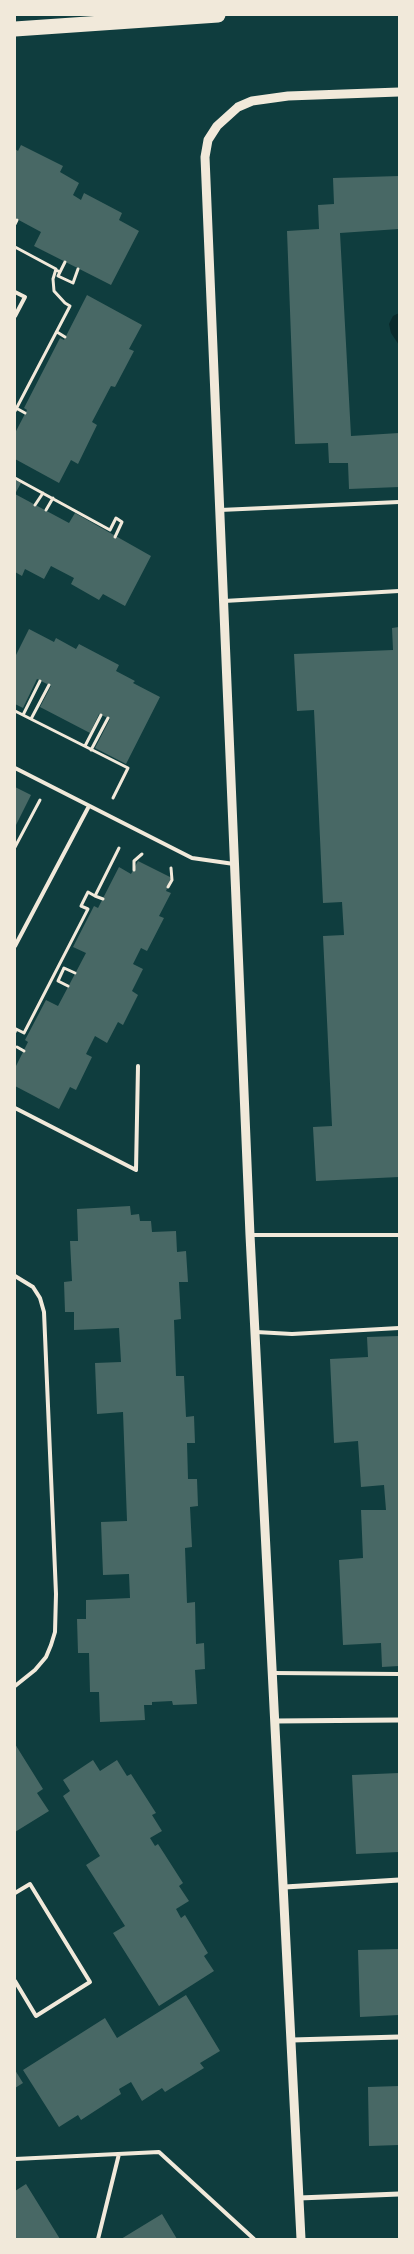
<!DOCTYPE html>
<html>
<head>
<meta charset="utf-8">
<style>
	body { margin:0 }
	#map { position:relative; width:414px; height:2254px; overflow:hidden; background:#0f3d3e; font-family:Montserrat,sans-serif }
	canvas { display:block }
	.frame { position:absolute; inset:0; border:16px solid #f1e9da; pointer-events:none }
</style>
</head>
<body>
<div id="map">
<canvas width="414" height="2254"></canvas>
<div class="frame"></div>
</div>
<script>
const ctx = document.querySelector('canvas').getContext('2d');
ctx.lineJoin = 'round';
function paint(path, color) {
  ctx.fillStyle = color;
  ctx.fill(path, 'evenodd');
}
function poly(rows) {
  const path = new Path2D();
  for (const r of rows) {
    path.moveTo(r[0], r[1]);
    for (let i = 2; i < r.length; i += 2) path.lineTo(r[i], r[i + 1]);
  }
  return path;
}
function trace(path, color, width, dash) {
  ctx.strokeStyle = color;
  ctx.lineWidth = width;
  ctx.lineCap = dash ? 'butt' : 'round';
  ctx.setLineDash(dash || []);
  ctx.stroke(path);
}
const water = poly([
	[399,313,399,345,391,333,389,324,393,316]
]);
const building = poly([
	[21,145,63,166,60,172,79,183,73,195,81,200,84,193,122,213,119,220,139,231,111,285,34,246,41,232,15,218,15,149,18,151],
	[399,176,399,229,340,233,351,436,399,433,399,487,349,489,348,463,329,463,328,443,295,444,287,231,319,229,318,205,334,204,333,178],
	[87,295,142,325,129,349,134,351,115,387,111,386,92,422,97,425,78,464,71,460,59,483,15,459,15,433,27,410,24,408,60,338,64,340],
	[15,480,21,483,15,494,69,523,75,513,151,556,125,606,103,594,99,600,71,584,74,578,51,566,44,579,25,569,22,576,15,572],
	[399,627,399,1177,316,1181,313,1127,332,1126,323,936,344,935,342,902,323,903,314,710,297,711,294,654,393,650,392,628],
	[29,629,54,642,56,638,76,649,79,644,119,665,116,671,135,681,133,683,160,697,126,764,95,748,110,719,99,714,90,733,40,707,51,686,37,679,23,708,15,704,15,657],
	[15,787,31,795,15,827],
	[138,861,172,878,166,891,171,893,159,916,164,918,147,951,141,948,133,964,143,969,132,991,138,995,123,1025,118,1022,107,1043,95,1036,86,1054,92,1057,76,1090,70,1087,59,1109,15,1086,15,1068,28,1042,25,1040,46,1000,58,1006,86,953,73,947,94,906,98,908,119,867,131,874],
	[130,1206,131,1215,139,1214,140,1221,151,1221,152,1232,176,1231,177,1252,186,1251,188,1282,179,1282,181,1319,174,1320,176,1376,184,1376,186,1417,194,1416,195,1443,187,1443,188,1479,197,1479,198,1506,190,1507,192,1547,185,1548,187,1603,195,1602,196,1644,204,1643,205,1669,195,1670,197,1704,173,1705,172,1701,152,1702,152,1705,144,1705,145,1720,100,1722,99,1692,90,1692,89,1653,78,1653,77,1619,86,1619,86,1600,130,1598,129,1574,103,1575,101,1522,127,1521,123,1412,97,1414,95,1363,121,1362,119,1328,74,1330,74,1312,65,1312,64,1282,72,1281,70,1241,78,1241,77,1209],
	[399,1336,399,1666,382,1667,381,1643,343,1645,339,1560,363,1558,361,1510,386,1510,384,1485,361,1487,358,1441,334,1443,330,1359,368,1357,367,1337],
	[15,1744,43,1789,37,1793,49,1811,15,1832],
	[93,1760,100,1771,117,1760,127,1776,131,1774,156,1813,152,1815,162,1831,150,1838,155,1846,158,1844,183,1883,179,1886,189,1901,176,1909,181,1918,185,1915,208,1953,204,1956,214,1971,159,2006,113,1933,125,1926,86,1865,100,1856,63,1796,70,1791,63,1780],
	[399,1773,399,1852,356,1854,352,1775],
	[399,1949,399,2015,360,2017,358,1950],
	[186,1995,220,2051,200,2063,204,2068,165,2092,162,2088,142,2101,131,2082,119,2089,121,2094,81,2120,78,2115,59,2127,23,2070,105,2018,117,2038],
	[15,2070,23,2083,15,2088],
	[399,2086,399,2145,369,2146,368,2087],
	[26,2184,60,2239,15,2239,15,2191],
	[162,2214,177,2239,121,2239]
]);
const path = poly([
	[15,224,17,220],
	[15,247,56,269,53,279,54,291,65,303,70,306,15,411],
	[56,270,60,272,58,276,73,283,78,269],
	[60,272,65,262],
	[57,332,65,337],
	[16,408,25,413],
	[15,478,110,530,116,518,122,522,115,537],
	[35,505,43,493],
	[46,510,53,498],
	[15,711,128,768,113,798],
	[23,715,40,681],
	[31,719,49,685],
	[85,746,101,715],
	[91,750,108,718],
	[15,847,40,800],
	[134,870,134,861,142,854],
	[168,887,172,880,171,868],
	[95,896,103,899],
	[68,986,58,981,64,968,75,973],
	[15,1032,16,1029,24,1033,88,909,81,906,88,892,95,896,119,848],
	[17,1047,24,1051]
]);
const service = poly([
	[15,292,25,297,15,316],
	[220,510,399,502],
	[224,601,399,591],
	[15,768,192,858,234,864],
	[15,946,89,806],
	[15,1108,136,1170,138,1066],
	[250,1235,399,1235],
	[15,1276,33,1287,40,1298,44,1312,56,1594,55,1632,51,1645,46,1657,35,1670,15,1686],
	[256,1332,292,1334,399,1328],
	[274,1673,399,1674],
	[15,1893,30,1884,90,1982,36,2016,15,1981],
	[15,2159,159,2152,254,2239],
	[98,2239,119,2154]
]);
const minor = poly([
	[276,1721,399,1720],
	[285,1887,399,1880],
	[292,2040,399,2037],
	[299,2198,399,2194]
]);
const tertiary = poly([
	[301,2239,250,1235,205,157,208,140,217,126,238,107,252,101,288,96,399,92]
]);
const motorway = poly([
	[15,29,218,15]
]);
paint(water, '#0a2a2b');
paint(building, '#486865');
trace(path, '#f1e9da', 3);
trace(service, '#f1e9da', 4);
trace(minor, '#f1e9da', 5);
trace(tertiary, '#f1e9da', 9);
trace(motorway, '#f1e9da', 15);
</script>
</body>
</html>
